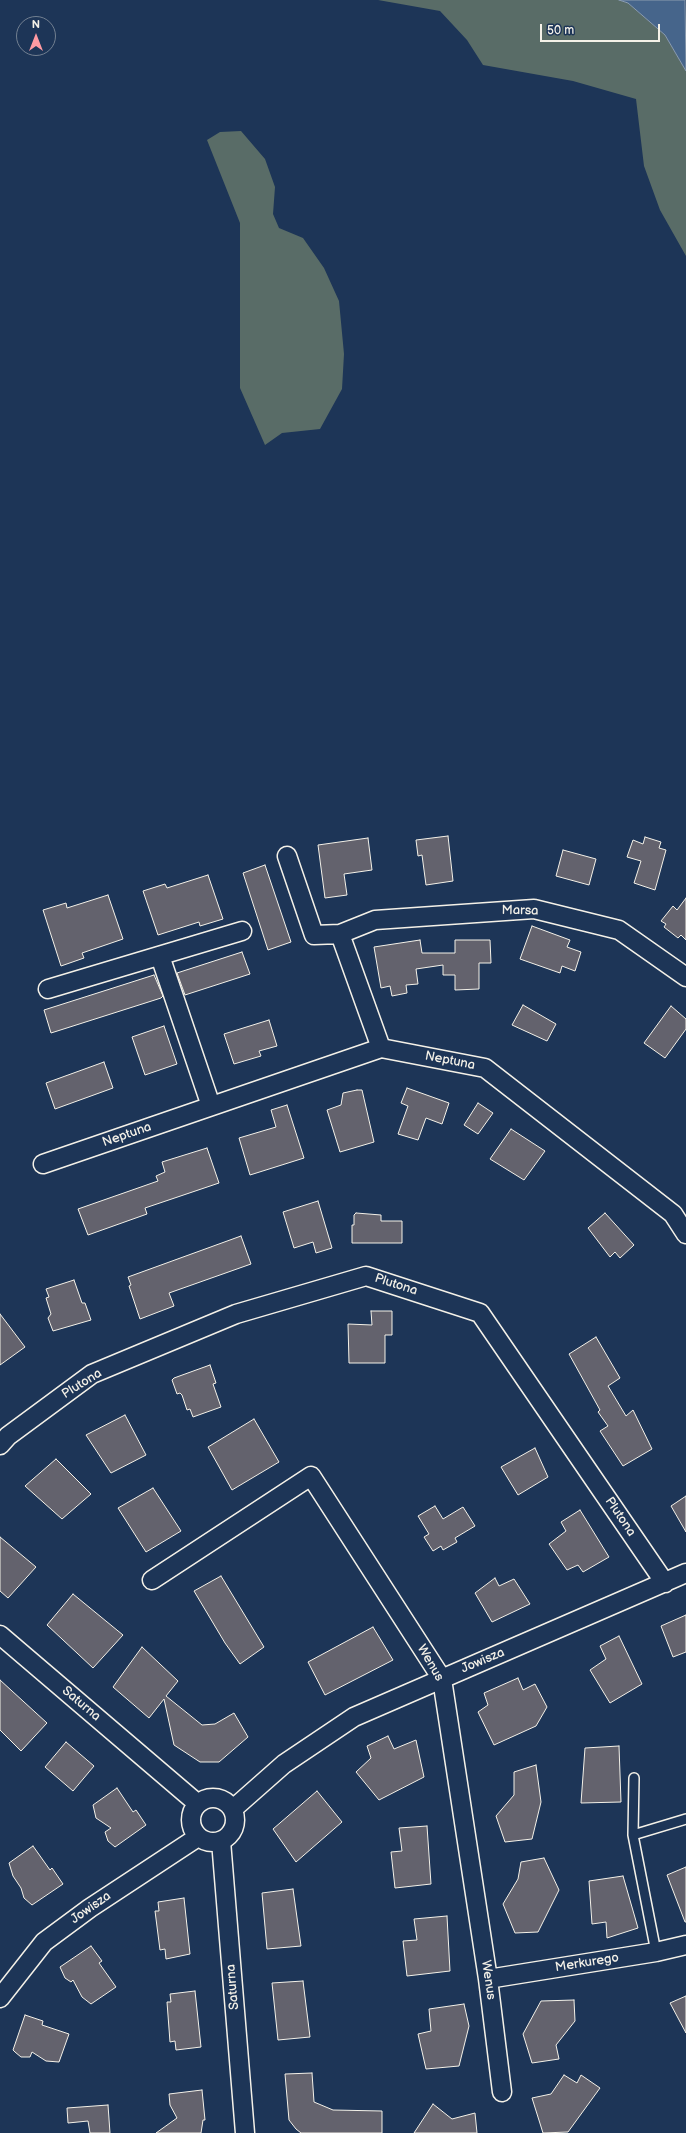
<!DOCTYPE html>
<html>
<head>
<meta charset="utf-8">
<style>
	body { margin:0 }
	#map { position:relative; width:686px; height:2133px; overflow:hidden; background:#1d3557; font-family:"Balsamiq Sans",sans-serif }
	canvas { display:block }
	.north { position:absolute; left:16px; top:16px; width:40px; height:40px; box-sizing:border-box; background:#1d3557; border:1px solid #738091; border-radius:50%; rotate:0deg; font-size:11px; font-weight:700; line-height:16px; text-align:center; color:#f4f1e8 }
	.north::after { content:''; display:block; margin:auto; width:14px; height:18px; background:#ff9aa2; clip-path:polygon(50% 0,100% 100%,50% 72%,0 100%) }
	.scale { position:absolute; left:540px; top:24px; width:120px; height:18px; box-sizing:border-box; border:2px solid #f4f1e8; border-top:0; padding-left:5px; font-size:12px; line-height:14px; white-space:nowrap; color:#f4f1e8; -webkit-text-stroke:3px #1d3557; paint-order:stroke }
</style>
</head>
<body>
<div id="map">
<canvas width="686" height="2133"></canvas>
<div class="north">N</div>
<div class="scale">50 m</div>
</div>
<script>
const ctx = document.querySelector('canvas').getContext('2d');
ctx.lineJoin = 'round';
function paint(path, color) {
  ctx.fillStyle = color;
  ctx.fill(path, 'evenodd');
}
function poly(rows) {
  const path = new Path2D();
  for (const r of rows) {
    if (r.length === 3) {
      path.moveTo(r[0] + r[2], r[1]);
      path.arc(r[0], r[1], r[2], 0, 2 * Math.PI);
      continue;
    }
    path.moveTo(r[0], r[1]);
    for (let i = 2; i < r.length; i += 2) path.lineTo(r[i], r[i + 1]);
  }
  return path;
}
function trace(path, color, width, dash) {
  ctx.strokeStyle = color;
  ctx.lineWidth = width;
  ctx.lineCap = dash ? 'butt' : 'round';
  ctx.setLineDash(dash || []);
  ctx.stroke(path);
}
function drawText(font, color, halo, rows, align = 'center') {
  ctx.font = font + ' "Balsamiq Sans",sans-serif';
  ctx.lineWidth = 3;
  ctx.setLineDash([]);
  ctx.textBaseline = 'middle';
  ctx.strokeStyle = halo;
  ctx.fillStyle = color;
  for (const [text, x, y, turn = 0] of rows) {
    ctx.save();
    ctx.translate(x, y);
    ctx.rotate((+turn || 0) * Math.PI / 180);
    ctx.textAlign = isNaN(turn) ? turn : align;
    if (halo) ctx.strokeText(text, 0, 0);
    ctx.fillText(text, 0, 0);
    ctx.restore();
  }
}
const green = poly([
	[378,0,619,0,628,3,665,35,686,71,686,256,660,210,644,166,636,99,573,81,483,65,467,40,440,11],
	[241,131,265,159,275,187,273,214,279,228,303,238,324,268,339,301,344,354,342,389,320,429,282,433,265,445,240,388,240,223,207,140,220,132]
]);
const water = poly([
	[619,0,685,0,686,71,665,35,628,3,619,0]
]);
const building = poly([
	[448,836,453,881,426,885,422,855,418,856,416,840,448,836],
	[645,837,661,842,659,848,666,850,655,890,634,883,641,861,627,857,633,840,643,844,645,837],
	[368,838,372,870,344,874,347,895,325,898,318,845,368,838],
	[563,850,596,859,589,885,556,876,563,850],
	[265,865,291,942,268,950,243,873,265,865],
	[208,875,223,919,200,926,199,922,158,935,143,891,165,884,167,888,208,875],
	[108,895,123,939,82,953,84,958,61,966,43,910,66,903,67,908,108,895],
	[686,898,686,940,681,935,678,938,664,927,666,924,661,921,673,906,677,910,686,898],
	[532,926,570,940,567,947,581,952,575,971,562,966,560,973,520,959,532,926],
	[420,940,422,953,455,953,455,940,490,940,491,963,479,963,479,989,455,990,455,975,443,975,443,965,416,969,418,984,406,985,407,993,392,996,390,986,381,988,374,947,420,940],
	[242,952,250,974,185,995,177,973,242,952],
	[154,975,163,996,161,998,51,1033,44,1010,154,975],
	[523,1005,556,1024,547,1041,512,1025,523,1005],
	[671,1006,686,1019,686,1029,665,1058,644,1043,671,1006],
	[269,1020,277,1046,259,1051,261,1056,234,1064,224,1034,269,1020],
	[164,1026,177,1064,145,1075,132,1037,164,1026],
	[104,1062,113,1088,55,1109,46,1083,104,1062],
	[407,1088,449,1103,442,1124,426,1118,418,1140,398,1134,408,1106,401,1103,407,1088],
	[357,1090,362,1090,374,1142,340,1152,327,1110,341,1105,343,1093,357,1090],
	[478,1103,493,1113,478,1134,464,1125,478,1103],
	[287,1105,304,1158,250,1175,239,1138,276,1127,271,1110,287,1105],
	[511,1129,545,1151,524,1180,490,1159,511,1129],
	[207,1148,219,1183,145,1208,147,1214,88,1235,78,1209,158,1181,156,1176,165,1172,162,1162,207,1148],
	[318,1201,332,1248,316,1253,313,1242,294,1248,283,1212,318,1201],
	[356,1213,381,1215,381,1221,402,1221,402,1243,352,1243,352,1225,354,1225,354,1215,356,1213],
	[605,1213,634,1245,620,1258,615,1252,610,1257,588,1228,605,1213],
	[241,1236,251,1264,169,1293,174,1306,140,1319,129,1286,131,1285,128,1277,241,1236],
	[74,1280,82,1303,85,1303,91,1320,53,1331,48,1318,51,1314,46,1298,49,1297,46,1289,74,1280],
	[371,1311,392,1311,392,1335,385,1335,385,1363,349,1363,348,1324,372,1325,371,1311],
	[0,1314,25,1347,0,1365,0,1314],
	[596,1337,620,1378,608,1386,626,1416,633,1410,652,1449,623,1466,600,1431,608,1426,598,1412,600,1410,569,1354,596,1337],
	[210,1365,216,1383,213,1384,221,1407,193,1417,190,1409,187,1410,182,1395,180,1393,177,1394,172,1380,174,1378,210,1365],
	[125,1415,146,1455,111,1473,86,1435,125,1415],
	[254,1419,279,1462,232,1490,208,1447,254,1419],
	[535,1448,548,1477,518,1495,501,1467,535,1448],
	[56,1459,91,1494,62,1519,25,1486,56,1459],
	[153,1488,181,1531,146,1552,118,1508,153,1488],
	[686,1496,686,1532,671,1506,686,1496],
	[435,1506,443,1519,463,1507,475,1526,455,1538,457,1542,443,1550,441,1546,433,1551,424,1537,429,1534,418,1516,435,1506],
	[580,1510,609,1557,583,1572,578,1565,567,1570,549,1544,566,1531,561,1522,580,1510],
	[0,1537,36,1567,8,1598,0,1591,0,1537],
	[221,1576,264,1647,240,1664,225,1643,194,1591,221,1576],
	[495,1578,499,1586,514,1579,530,1604,492,1622,475,1593,495,1578],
	[73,1594,123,1635,93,1668,47,1625,73,1594],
	[686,1615,686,1652,673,1657,661,1626,686,1615],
	[373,1627,393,1660,325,1695,308,1662,373,1627],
	[619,1636,642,1684,610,1703,590,1670,606,1659,600,1646,619,1636],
	[142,1647,178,1681,166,1696,202,1725,215,1724,234,1713,248,1737,219,1762,200,1762,174,1745,164,1699,149,1718,113,1687,142,1647],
	[518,1678,523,1690,535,1684,547,1707,536,1726,494,1745,478,1712,488,1705,484,1693,518,1678],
	[0,1680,47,1723,21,1751,0,1730,0,1680],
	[388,1736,394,1749,416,1740,424,1777,379,1800,356,1772,371,1758,367,1746,388,1736],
	[66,1742,94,1766,73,1791,45,1767,66,1742],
	[619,1746,621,1802,581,1803,585,1748,619,1746],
	[536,1765,541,1802,532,1839,505,1842,496,1816,514,1795,514,1772,536,1765],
	[117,1788,133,1812,136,1810,146,1825,115,1847,108,1841,105,1832,111,1828,96,1818,93,1805,117,1788],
	[317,1791,342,1822,296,1862,273,1829,317,1791],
	[427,1826,431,1884,395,1888,391,1852,402,1851,399,1828,427,1826],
	[33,1846,50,1870,52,1868,63,1884,32,1905,24,1898,21,1888,13,1876,9,1863,33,1846],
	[544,1858,559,1890,538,1932,515,1933,503,1904,518,1879,521,1862,544,1858],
	[686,1867,686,1922,685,1922,667,1875,686,1867],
	[623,1876,638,1928,607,1938,606,1922,592,1924,589,1881,623,1876],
	[293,1889,301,1946,267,1949,262,1893,293,1889],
	[184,1898,190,1954,166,1959,165,1949,160,1950,155,1911,159,1911,158,1902,184,1898],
	[447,1916,450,1971,407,1976,403,1941,417,1940,414,1919,447,1916],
	[91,1946,102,1961,99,1963,116,1987,91,2004,82,1997,73,1980,71,1982,65,1978,60,1967,91,1946],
	[303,1981,310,2037,278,2040,272,1983,303,1981],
	[195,1991,201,2047,176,2050,175,2041,170,2042,167,2002,171,2002,170,1994,195,1991],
	[686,1996,686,2033,670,2003,686,1996],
	[574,2000,575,2021,556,2045,559,2059,532,2063,523,2034,541,2001,574,2000],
	[464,2004,469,2026,459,2066,426,2069,418,2034,431,2031,429,2009,464,2004],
	[25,2015,43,2021,42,2025,69,2034,59,2062,46,2061,32,2052,30,2057,21,2057,15,2052,13,2050,25,2015],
	[312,2073,314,2102,333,2110,382,2111,382,2133,301,2133,296,2129,289,2120,285,2074,312,2073],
	[564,2075,577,2083,581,2075,600,2088,568,2132,543,2133,532,2098,551,2094,564,2075],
	[202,2090,205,2120,203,2120,201,2133,156,2133,177,2118,170,2105,169,2094,202,2090],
	[433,2104,452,2119,475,2113,477,2133,414,2133,433,2104],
	[108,2105,110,2133,90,2133,88,2121,68,2123,67,2108,108,2105]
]);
const lane = poly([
	[633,1835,634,1778],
	[656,1952,633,1835,686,1819]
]);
const street = poly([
	[287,856,314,935,340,934],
	[160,956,211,1106],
	[48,989,242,931],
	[381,1048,340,934,375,920,534,909,619,930,686,977],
	[43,1164,381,1048,485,1068,673,1214,686,1234],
	[0,1445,8,1436,92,1374,236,1314,366,1276,480,1313,665,1583],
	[152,1580,311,1476,442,1679,488,1979,502,2092],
	[0,1635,198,1804],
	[213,1820,22],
	[233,1809,284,1764,354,1717,686,1573],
	[221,1841,245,2133],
	[488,1979,656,1952,686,1945],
	[0,1998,44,1942,90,1908,198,1837]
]);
const streetNames = [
	["Marsa",520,911,1],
	["Neptuna",450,1061,11],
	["Neptuna",127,1135,-19],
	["Plutona",396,1285,18],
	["Plutona",82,1384,-32],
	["Plutona",620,1517,56],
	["Jowisza",483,1661,-23],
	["Wenus",430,1663,60],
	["Saturna",81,1704,40],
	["Jowisza",91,1908,-35],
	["Merkurego",587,1963,-9],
	["Wenus",488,1980,82],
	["Saturna",233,1987,-95]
];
paint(green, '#596c67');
paint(water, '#46658b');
trace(water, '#8c9db0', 1);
paint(building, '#63626d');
trace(building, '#f4f1e8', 1);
trace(lane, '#f4f1e8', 12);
trace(street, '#f4f1e8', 21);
trace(lane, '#1d3557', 9);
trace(street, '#1d3557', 18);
drawText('13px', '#f4f1e8', '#1d3557', streetNames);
</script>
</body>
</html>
